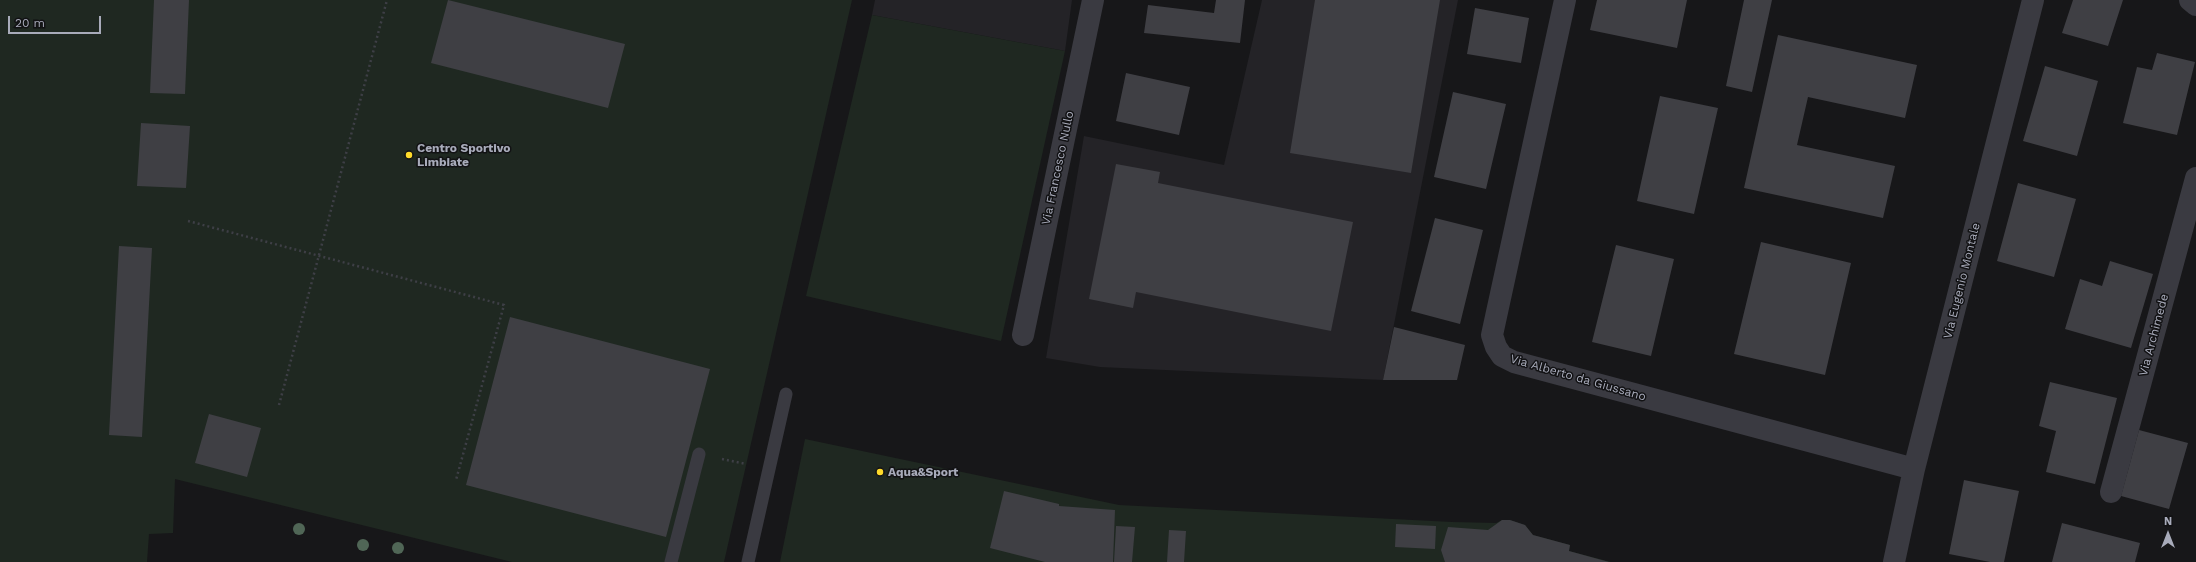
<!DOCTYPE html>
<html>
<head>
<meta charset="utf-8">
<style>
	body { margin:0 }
	#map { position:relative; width:2196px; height:562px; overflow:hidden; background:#171719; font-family:"Work Sans",sans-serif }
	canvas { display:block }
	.north { position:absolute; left:2148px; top:514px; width:40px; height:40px; -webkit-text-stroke:3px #121214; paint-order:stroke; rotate:0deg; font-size:11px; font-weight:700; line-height:16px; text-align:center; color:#a8abba }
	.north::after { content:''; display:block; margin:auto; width:14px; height:18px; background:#a8abba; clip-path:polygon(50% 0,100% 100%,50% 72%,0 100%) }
	.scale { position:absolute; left:8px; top:16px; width:93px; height:18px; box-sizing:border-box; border:2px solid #a8abba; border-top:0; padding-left:5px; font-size:12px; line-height:14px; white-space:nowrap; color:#a8abba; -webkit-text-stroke:3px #121214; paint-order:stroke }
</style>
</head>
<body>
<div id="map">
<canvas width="2196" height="562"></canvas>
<div class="north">N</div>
<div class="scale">20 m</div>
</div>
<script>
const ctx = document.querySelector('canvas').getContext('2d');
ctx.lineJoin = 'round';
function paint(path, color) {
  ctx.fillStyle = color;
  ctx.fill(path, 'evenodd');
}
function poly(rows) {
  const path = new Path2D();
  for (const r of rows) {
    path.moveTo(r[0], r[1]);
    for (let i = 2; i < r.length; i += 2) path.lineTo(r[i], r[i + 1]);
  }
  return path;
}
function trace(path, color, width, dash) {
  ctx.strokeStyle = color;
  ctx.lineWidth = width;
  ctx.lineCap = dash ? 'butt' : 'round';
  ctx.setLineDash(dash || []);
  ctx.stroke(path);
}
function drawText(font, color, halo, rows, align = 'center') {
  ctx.font = font + ' "Work Sans",sans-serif';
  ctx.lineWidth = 3;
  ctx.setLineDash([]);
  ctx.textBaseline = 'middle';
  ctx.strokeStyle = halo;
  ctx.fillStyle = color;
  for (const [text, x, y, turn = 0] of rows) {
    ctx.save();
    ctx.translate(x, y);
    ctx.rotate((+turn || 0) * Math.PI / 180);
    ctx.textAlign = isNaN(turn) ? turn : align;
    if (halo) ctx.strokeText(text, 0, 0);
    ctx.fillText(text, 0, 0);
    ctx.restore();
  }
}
const built = poly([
	[875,0,1072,0,1065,51,872,15],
	[1262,0,1458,0,1383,380,1100,367,1046,358,1084,136,1224,165]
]);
const green = poly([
	[0,0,852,0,724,562,512,562,175,479,173,533,149,534,147,562,0,562],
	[872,15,1065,51,1001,341,806,296],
	[805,439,1119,505,1452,522,1496,523,1502,520,1510,520,1525,525,1533,535,1570,545,1569,551,1611,562,780,562]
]);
const building = poly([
	[154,0,189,0,185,94,150,93],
	[448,0,625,44,608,108,431,63],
	[1216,0,1245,0,1240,43,1144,33,1148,5,1214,13],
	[1315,0,1440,0,1411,173,1290,153],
	[1597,0,1687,0,1677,48,1590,30],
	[1744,0,1772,0,1752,92,1726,86],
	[2073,0,2123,0,2108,46,2062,33],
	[1475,8,1529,18,1521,63,1467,54],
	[1778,35,1917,65,1905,118,1808,97,1797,145,1895,166,1883,218,1744,188],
	[2157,53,2195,62,2177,135,2123,123,2137,67,2152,70],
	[2045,66,2098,81,2077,156,2023,141],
	[1126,73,1190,87,1179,135,1116,121],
	[1453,92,1506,104,1486,189,1434,177],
	[1660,96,1718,108,1694,214,1637,201],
	[141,123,190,126,186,188,137,186],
	[1116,164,1160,172,1158,183,1353,222,1331,331,1136,292,1133,308,1089,299],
	[2018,183,2076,199,2054,277,1997,261],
	[1435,218,1483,230,1460,324,1411,311],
	[1761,242,1851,263,1825,375,1734,354],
	[1616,245,1674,259,1651,356,1592,342],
	[119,246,152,248,142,437,109,435],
	[2110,261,2153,274,2131,348,2065,329,2080,279,2102,286],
	[510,317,710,369,666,537,466,485],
	[1394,327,1465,345,1457,380,1383,380],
	[2050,382,2117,398,2095,484,2046,472,2056,431,2039,426],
	[209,414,261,428,247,477,195,463],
	[2139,430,2188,443,2169,509,2121,496],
	[1964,480,2019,491,2004,562,1990,562,1949,554],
	[1004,491,1059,504,1059,506,1115,510,1113,562,1045,562,990,548],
	[1502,520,1510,520,1525,525,1533,535,1570,545,1569,551,1609,562,1445,562,1441,550,1448,527,1488,530],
	[2062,523,2140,543,2135,562,2052,562],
	[1396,524,1436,526,1435,549,1395,547],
	[1116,526,1135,527,1132,562,1114,562],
	[1169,530,1186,531,1184,562,1167,562]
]);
const path = poly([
	[188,221,504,305,456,480],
	[279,405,387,0],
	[722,459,746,464]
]);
const lane = poly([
	[671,562,699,454],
	[748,562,786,394]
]);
const street = poly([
	[1565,0,1492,335,1496,347,1502,356,1514,362,1914,469],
	[2190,0,2196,5],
	[1023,335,1093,0],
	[2111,492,2196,178],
	[1894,562,1914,469,2033,0]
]);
const trees = [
	[299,529],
	[363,545],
	[398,548]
];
const markers = [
	[409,155,4,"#ffdb2a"],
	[880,472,4,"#ffdb2a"]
];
const poiNames = [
	["Centro Sportivo",417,148],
	["Limbiate",417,162],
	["Aqua&Sport",888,472]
];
const streetNames = [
	["Via Francesco Nullo",1058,168,-78],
	["Via Eugenio Montale",1962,281,-76],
	["Via Archimede",2154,335,-75],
	["Via Alberto da Giussano",1578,378,16]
];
paint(built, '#242327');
paint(green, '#1f2821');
paint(building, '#3f3f44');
trace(path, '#3e3f46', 2.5, [2, 3]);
trace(lane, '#3a3a41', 13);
trace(street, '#3a3a41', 22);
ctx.fillStyle = '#506656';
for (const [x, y] of trees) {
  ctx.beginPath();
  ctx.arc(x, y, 6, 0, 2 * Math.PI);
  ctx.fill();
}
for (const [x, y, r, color] of markers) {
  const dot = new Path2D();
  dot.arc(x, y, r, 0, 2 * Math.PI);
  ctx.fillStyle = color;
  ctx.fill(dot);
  trace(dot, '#121214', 1.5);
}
drawText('bold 12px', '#a8abba', '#121214', poiNames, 'left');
drawText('12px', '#a8abba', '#121214', streetNames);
</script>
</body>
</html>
